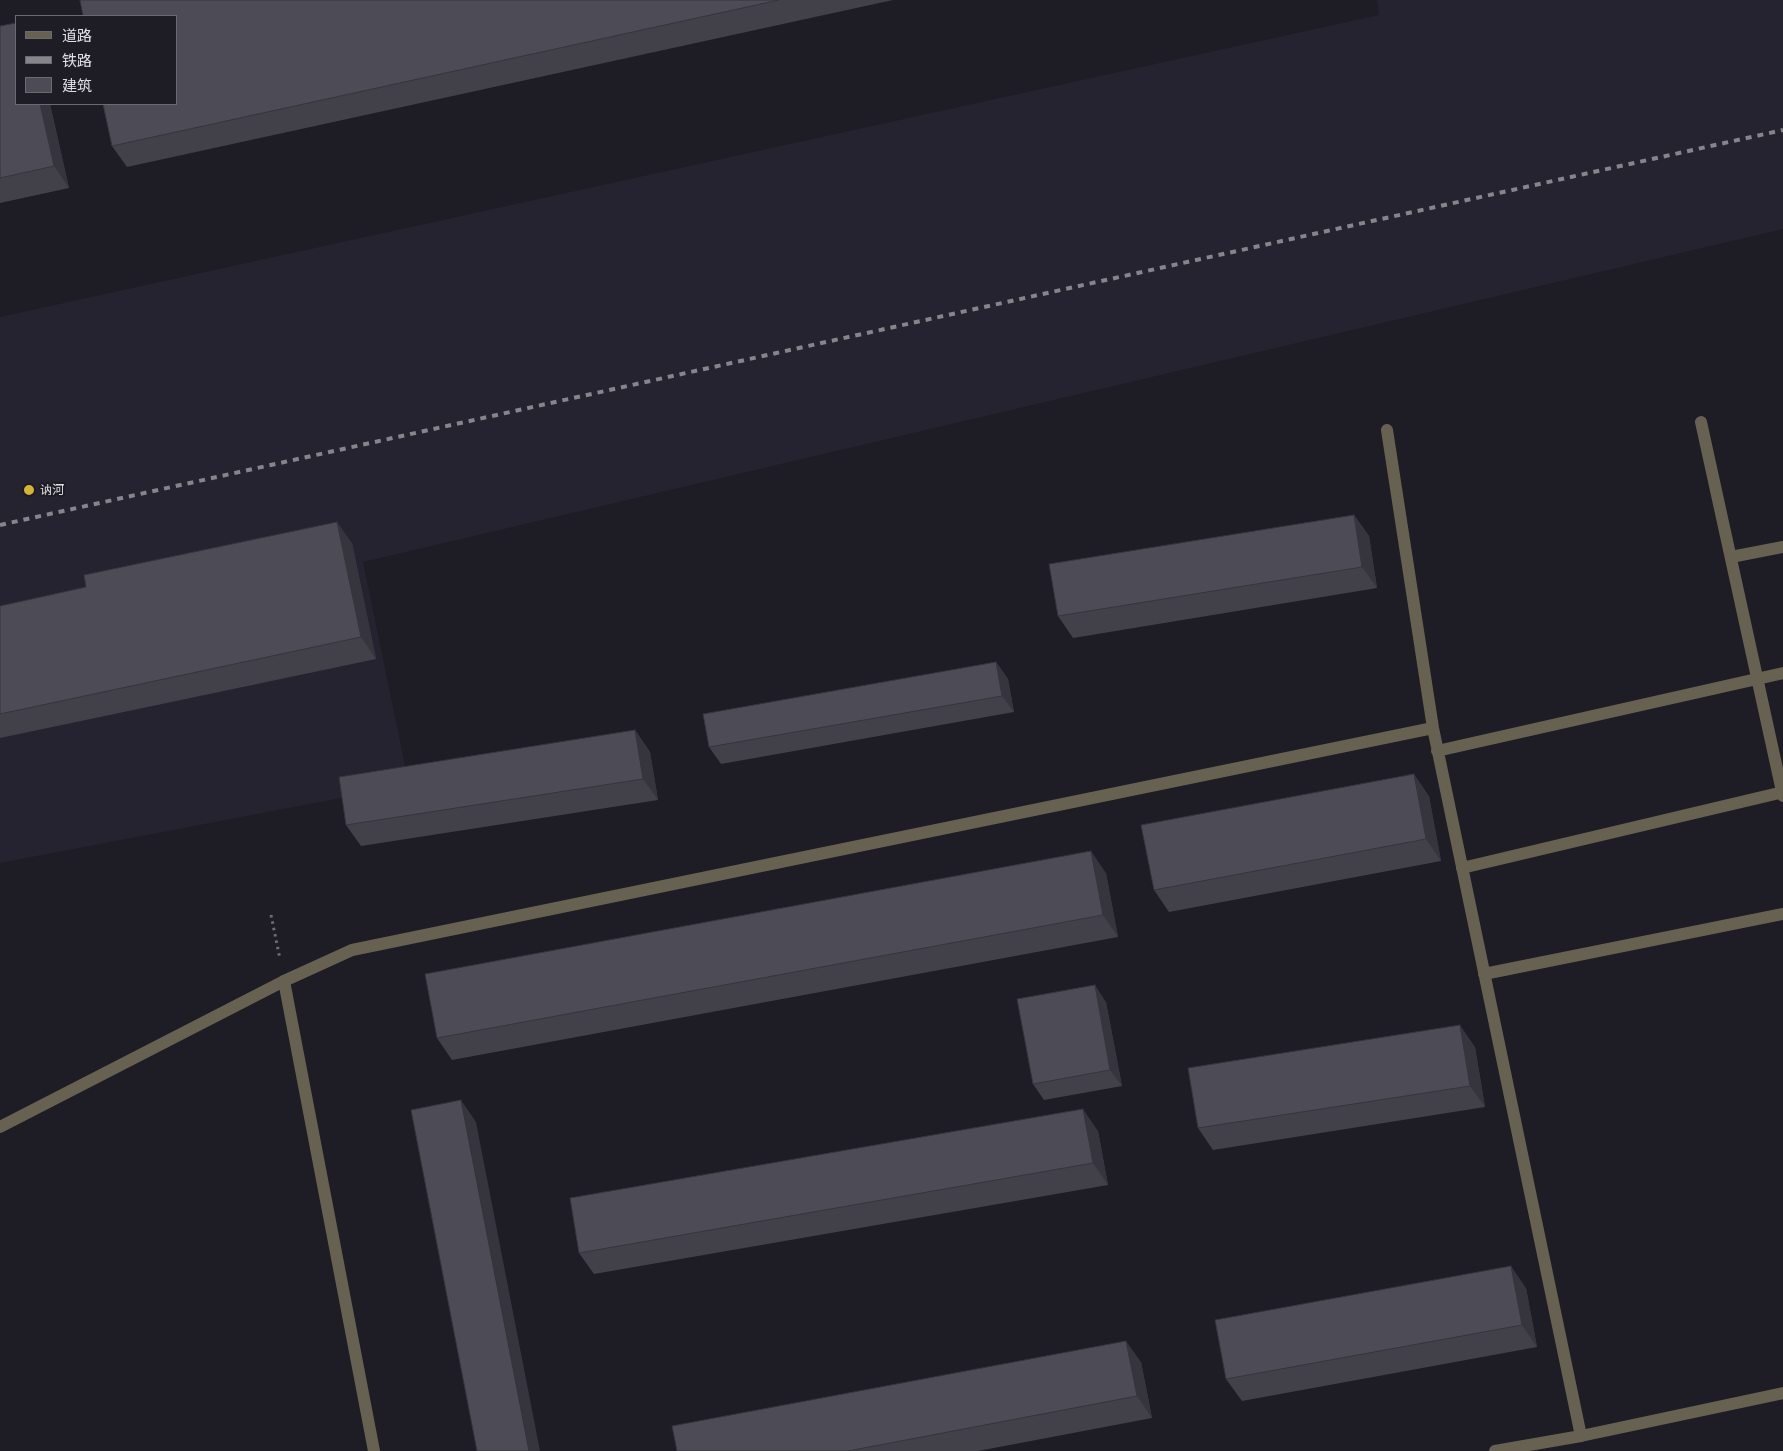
<!DOCTYPE html>
<html>
<head>
<meta charset="utf-8">
<style>
	body { margin:0 }
	#map { position:relative; width:1783px; height:1451px; overflow:hidden; background:#1e1c24; font-family:Inter,"Noto Sans SC",sans-serif }
	canvas { display:block }
	.legend { position:absolute; left:15px; top:15px; width:162px; height:90px; box-sizing:border-box; background:#1e1c24; border:1px solid #6c6a71; margin:0; padding:6px 9px; list-style:none; font-size:15px; color:#e0dfe5 }
	.legend li { display:flex; align-items:center; gap:10px; height:25px }
	.legend b { width:25px; border:1px solid #6c6a71 }
</style>
</head>
<body>
<div id="map">
<canvas width="1783" height="1451"></canvas>
<ul class="legend">
<li><b style="height:6px;background:#666150"></b>道路</li>
<li><b style="height:6px;background:#87858c"></b>铁路</li>
<li><b style="height:14px;background:#4d4b55"></b>建筑</li>
</ul>
</div>
<script>
const ctx = document.querySelector('canvas').getContext('2d');
ctx.lineJoin = 'round';
function paint(path, color) {
  ctx.fillStyle = color;
  ctx.fill(path, 'evenodd');
}
function poly(rows) {
  const path = new Path2D();
  for (const r of rows) {
    path.moveTo(r[0], r[1]);
    for (let i = 2; i < r.length; i += 2) path.lineTo(r[i], r[i + 1]);
  }
  return path;
}
function trace(path, color, width, dash) {
  ctx.strokeStyle = color;
  ctx.lineWidth = width;
  ctx.lineCap = dash ? 'butt' : 'round';
  ctx.setLineDash(dash || []);
  ctx.stroke(path);
}
function drawText(font, color, halo, rows, align = 'center') {
  ctx.font = font + ' Inter,"Noto Sans SC",sans-serif';
  ctx.lineWidth = 4;
  ctx.setLineDash([]);
  ctx.textBaseline = 'middle';
  ctx.strokeStyle = halo;
  ctx.fillStyle = color;
  for (const [text, x, y, turn = 0] of rows) {
    ctx.save();
    ctx.translate(x, y);
    ctx.rotate((+turn || 0) * Math.PI / 180);
    ctx.textAlign = isNaN(turn) ? turn : align;
    if (halo) ctx.strokeText(text, 0, 0);
    ctx.fillText(text, 0, 0);
    ctx.restore();
  }
}
const built = poly([
	[1377,0,1783,0,1783,229,363,562,409,785,0,863,0,317,1379,15]
]);
const path = poly([
	[271,915,280,959]
]);
const minor = poly([
	[1701,422,1783,796],
	[1387,430,1433,728,1581,1436],
	[1731,557,1783,547],
	[1437,751,1783,673],
	[1462,868,1783,792],
	[1484,974,1783,914],
	[0,1127,284,981,352,950,1433,728]
]);
const tertiary = poly([
	[284,981,374,1451],
	[1495,1451,1581,1436,1783,1393]
]);
const rail = poly([
	[0,525,1783,130]
]);
const wall = poly([
	[80,0,893,0,127,167,112,146],
	[0,26,16,104,50,104,69,188,0,203],
	[1354,515,1369,536,1377,588,1073,638,1058,616],
	[352,543,376,659,0,738,0,606],
	[996,662,1008,679,1014,712,721,764,709,747],
	[635,730,650,752,658,800,361,846,346,825],
	[1429,796,1441,861,1169,912,1154,890],
	[1106,873,1118,937,452,1060,437,1038],
	[1106,1002,1122,1086,1044,1100,1033,1084],
	[1475,1047,1485,1107,1213,1150,1198,1128],
	[1098,1131,1108,1185,594,1274,579,1253],
	[1526,1288,1537,1347,1242,1401,1226,1379],
	[1141,1362,1152,1418,978,1451,677,1451]
]);
const shadedWall = poly([
	[40,104,50,104,69,188,54,166],
	[1354,515,1369,536,1377,588,1362,567],
	[337,522,352,543,376,659,361,637],
	[996,662,1008,679,1014,712,1002,696],
	[635,730,650,752,658,800,643,779],
	[1414,774,1429,796,1441,861,1426,839],
	[1091,851,1106,873,1118,937,1103,915],
	[1095,985,1106,1002,1122,1086,1110,1070],
	[1460,1025,1475,1047,1485,1107,1470,1086],
	[461,1100,476,1122,540,1451,529,1451],
	[1083,1109,1098,1131,1108,1185,1093,1163],
	[1511,1266,1526,1288,1537,1347,1522,1325],
	[1126,1341,1141,1362,1152,1418,1137,1396]
]);
const building = poly([
	[80,0,779,0,112,146,103,104,176,104,176,16,83,16,80,0],
	[16,23,16,104,40,104,54,166,0,178,0,26,16,23],
	[1354,515,1362,567,1058,616,1049,564,1354,515],
	[337,522,361,637,0,714,0,606,86,587,84,575,337,522],
	[996,662,1002,696,709,747,703,714,996,662],
	[635,730,643,779,346,825,339,777,635,730],
	[1414,774,1426,839,1154,890,1141,825,1414,774],
	[1091,851,1103,915,437,1038,425,974,1091,851],
	[1095,985,1110,1070,1033,1084,1017,999,1095,985],
	[1460,1025,1470,1086,1198,1128,1188,1068,1460,1025],
	[461,1100,529,1451,477,1451,411,1110,461,1100],
	[1083,1109,1093,1163,579,1253,570,1198,1083,1109],
	[1511,1266,1522,1325,1226,1379,1215,1320,1511,1266],
	[1126,1341,1137,1396,848,1451,677,1451,672,1426,1126,1341]
]);
const markers = [
	[29,490,6,"#d7b534"]
];
const poiNames = [
	["讷河",40,490]
];
paint(built, '#262331');
trace(path, '#6f6d74', 3, [2.5, 4]);
trace(minor, '#666150', 12);
trace(tertiary, '#666150', 12);
trace(rail, '#87858c', 4, [6, 6]);
paint(wall, '#424049');
paint(shadedWall, '#36343c');
paint(building, '#4d4b55');
trace(building, '#36343c', 1);
for (const [x, y, r, color] of markers) {
  const dot = new Path2D();
  dot.arc(x, y, r, 0, 2 * Math.PI);
  ctx.fillStyle = color;
  ctx.fill(dot);
  trace(dot, '#1e1c24', 2);
}
drawText('12px', '#e0dfe5', '#1e1c24', poiNames, 'left');
</script>
</body>
</html>
